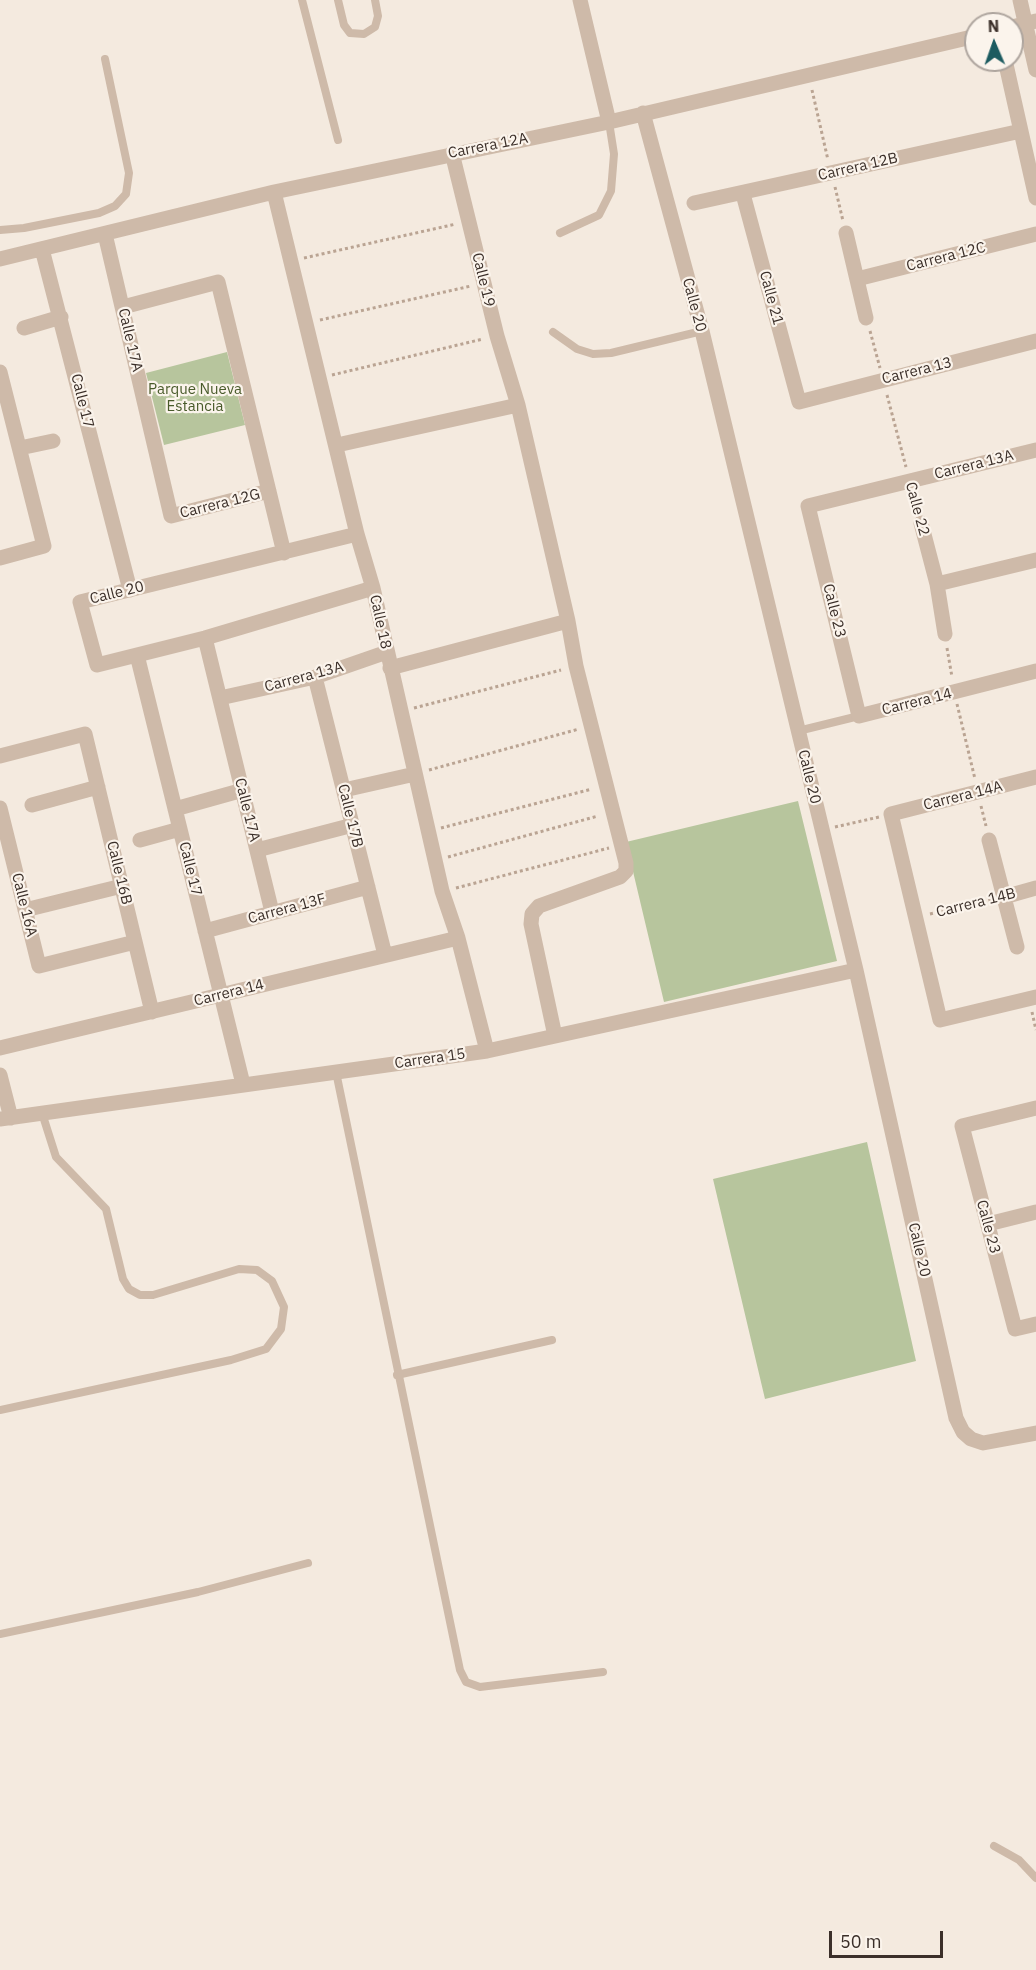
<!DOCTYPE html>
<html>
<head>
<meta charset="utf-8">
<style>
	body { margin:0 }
	#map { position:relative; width:1036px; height:1970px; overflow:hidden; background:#f4eadf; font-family:"IBM Plex Sans",sans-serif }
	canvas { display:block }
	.north { position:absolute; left:964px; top:12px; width:60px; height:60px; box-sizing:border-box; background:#fbf4ec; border:2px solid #aea59e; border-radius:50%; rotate:358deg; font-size:16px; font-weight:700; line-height:24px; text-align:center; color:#3b2f29 }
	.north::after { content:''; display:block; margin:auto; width:21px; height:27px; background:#1c5b60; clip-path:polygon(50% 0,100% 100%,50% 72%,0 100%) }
	.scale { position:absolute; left:829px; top:1931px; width:114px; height:27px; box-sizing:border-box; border:3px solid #3b2f29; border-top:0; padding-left:8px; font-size:18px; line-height:21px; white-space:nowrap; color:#3b2f29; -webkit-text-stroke:4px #fbf4ec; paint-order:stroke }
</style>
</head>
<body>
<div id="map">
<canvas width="1036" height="1970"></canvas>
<div class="north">N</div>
<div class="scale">50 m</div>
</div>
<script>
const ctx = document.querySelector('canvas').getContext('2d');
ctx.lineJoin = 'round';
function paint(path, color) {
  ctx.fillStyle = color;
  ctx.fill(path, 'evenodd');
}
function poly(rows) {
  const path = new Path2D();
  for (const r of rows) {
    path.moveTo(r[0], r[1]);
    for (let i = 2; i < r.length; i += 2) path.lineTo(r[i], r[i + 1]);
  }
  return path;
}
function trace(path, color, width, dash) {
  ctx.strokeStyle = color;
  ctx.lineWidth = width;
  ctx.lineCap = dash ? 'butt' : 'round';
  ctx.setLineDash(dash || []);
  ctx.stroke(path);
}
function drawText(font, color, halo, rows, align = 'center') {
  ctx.font = font + ' "IBM Plex Sans",sans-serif';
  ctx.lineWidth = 4.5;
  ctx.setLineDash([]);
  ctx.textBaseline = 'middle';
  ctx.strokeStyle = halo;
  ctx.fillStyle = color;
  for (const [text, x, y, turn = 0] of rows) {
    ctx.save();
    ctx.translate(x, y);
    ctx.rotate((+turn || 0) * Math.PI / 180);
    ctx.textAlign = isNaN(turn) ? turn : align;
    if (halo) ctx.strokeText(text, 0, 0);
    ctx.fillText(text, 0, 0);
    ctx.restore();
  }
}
const green = poly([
	[227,352,245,425,164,445,146,373],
	[798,801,837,961,664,1002,626,842],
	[867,1142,916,1361,765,1399,713,1179]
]);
const path = poly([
	[812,90,828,160],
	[835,187,843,221],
	[304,258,456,224],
	[320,320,471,286],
	[870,331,880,368],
	[332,375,483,339],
	[887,395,906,467],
	[913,494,917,510],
	[947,648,952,677],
	[957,704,975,779],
	[414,708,561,670],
	[429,770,579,729],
	[981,806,986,826],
	[835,827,879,817],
	[441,828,592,789],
	[448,857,598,816],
	[456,888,609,848],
	[930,914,991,900],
	[1032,1012,1036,1030]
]);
const lane = poly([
	[302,0,338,140],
	[338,0,344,25,350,33,364,34,375,27,378,16,375,0],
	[0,230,24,228,99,213,115,206,126,194,129,173,105,59],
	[560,233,599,215,611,191,614,154,609,122],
	[553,332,577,349,593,354,611,353,702,331],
	[798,731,859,716],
	[336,1072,460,1670,466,1682,480,1687,603,1672],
	[397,1375,552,1340],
	[0,1410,231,1360,266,1349,281,1329,284,1307,272,1281,257,1270,239,1269,153,1295,140,1295,129,1289,123,1279,106,1209,56,1157,42,1113],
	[0,1634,198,1592,308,1563],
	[994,1846,1019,1860,1036,1878]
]);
const street = poly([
	[580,0,609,122],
	[1020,0,1036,70],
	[1012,27,1036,21],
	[1005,60,1036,198],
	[643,113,702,331,856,970,956,1418,963,1432,971,1439,983,1443,1036,1433],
	[452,153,497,336,518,405,568,621,576,666,626,863,626,871,620,877,539,906,532,914,531,924,555,1036],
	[274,192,357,534,373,588,442,891,458,938,487,1051],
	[743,194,799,402,1036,341],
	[694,203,1021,131],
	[846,233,866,318],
	[105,234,171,516,269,491],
	[42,249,130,590],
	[0,259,274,192,609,122,976,36],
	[857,279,1036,234],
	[123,307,218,282,284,553],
	[24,328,61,317],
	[0,372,44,546,0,558],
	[337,445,518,405],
	[20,448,53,441],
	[1036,450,808,506,859,716,1036,671],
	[921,523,937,584,945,634],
	[357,534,80,602,97,665,205,638,373,588],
	[937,584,1036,560],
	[205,638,272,912],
	[137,655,243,1084],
	[390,668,568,621],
	[315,677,385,955],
	[220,698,315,677,387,652],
	[0,756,85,734,152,1012],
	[1036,777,891,814,940,1020,1036,997],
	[344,790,415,774],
	[32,805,98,787],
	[0,808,39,966,135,942],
	[175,809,243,790],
	[140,840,180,829],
	[989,840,1017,947],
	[257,850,353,825],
	[1004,897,1036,888],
	[25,910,122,886],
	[205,931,368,887],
	[0,1048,458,938],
	[0,1075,11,1118],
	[1036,1108,962,1126,1015,1329,1036,1324],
	[0,1119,487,1051,856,970],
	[988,1224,1036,1212]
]);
const streetNames = [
	["Carrera 12A",488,146,-11],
	["Carrera 12B",858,167,-13],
	["Carrera 12C",946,257,-14],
	["Calle 19",483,280,76],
	["Calle 21",771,298,75],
	["Calle 20",694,305,75],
	["Calle 17A",130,340,77],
	["Carrera 13",917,371,-14],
	["Calle 17",82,401,76],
	["Carrera 13A",974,465,-14],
	["Carrera 12G",220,504,-14],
	["Calle 22",917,509,75],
	["Calle 20",117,593,-14],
	["Calle 23",834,611,76],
	["Calle 18",380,622,78],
	["Carrera 13A",304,677,-15],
	["Carrera 14",917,702,-14],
	["Calle 20",809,777,76],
	["Carrera 14A",963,796,-14],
	["Calle 17A",247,810,76],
	["Calle 17B",350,816,76],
	["Calle 17",190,869,76],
	["Calle 16B",119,873,76],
	["Carrera 14B",976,903,-14],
	["Calle 16A",24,905,76],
	["Carrera 13F",287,909,-15],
	["Carrera 14",229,993,-14],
	["Carrera 15",430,1059,-8],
	["Calle 23",988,1227,75],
	["Calle 20",919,1250,77]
];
const parkNames = [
	["Parque Nueva",195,390],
	["Estancia",195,407]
];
paint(green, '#b7c59d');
trace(path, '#baa493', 3, [3, 3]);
trace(lane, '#cebaa9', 8);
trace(street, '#cebaa9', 15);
drawText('15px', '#3b2f29', '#fbf4ec', streetNames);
drawText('15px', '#495b2b', '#fbf4ec', parkNames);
</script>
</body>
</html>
